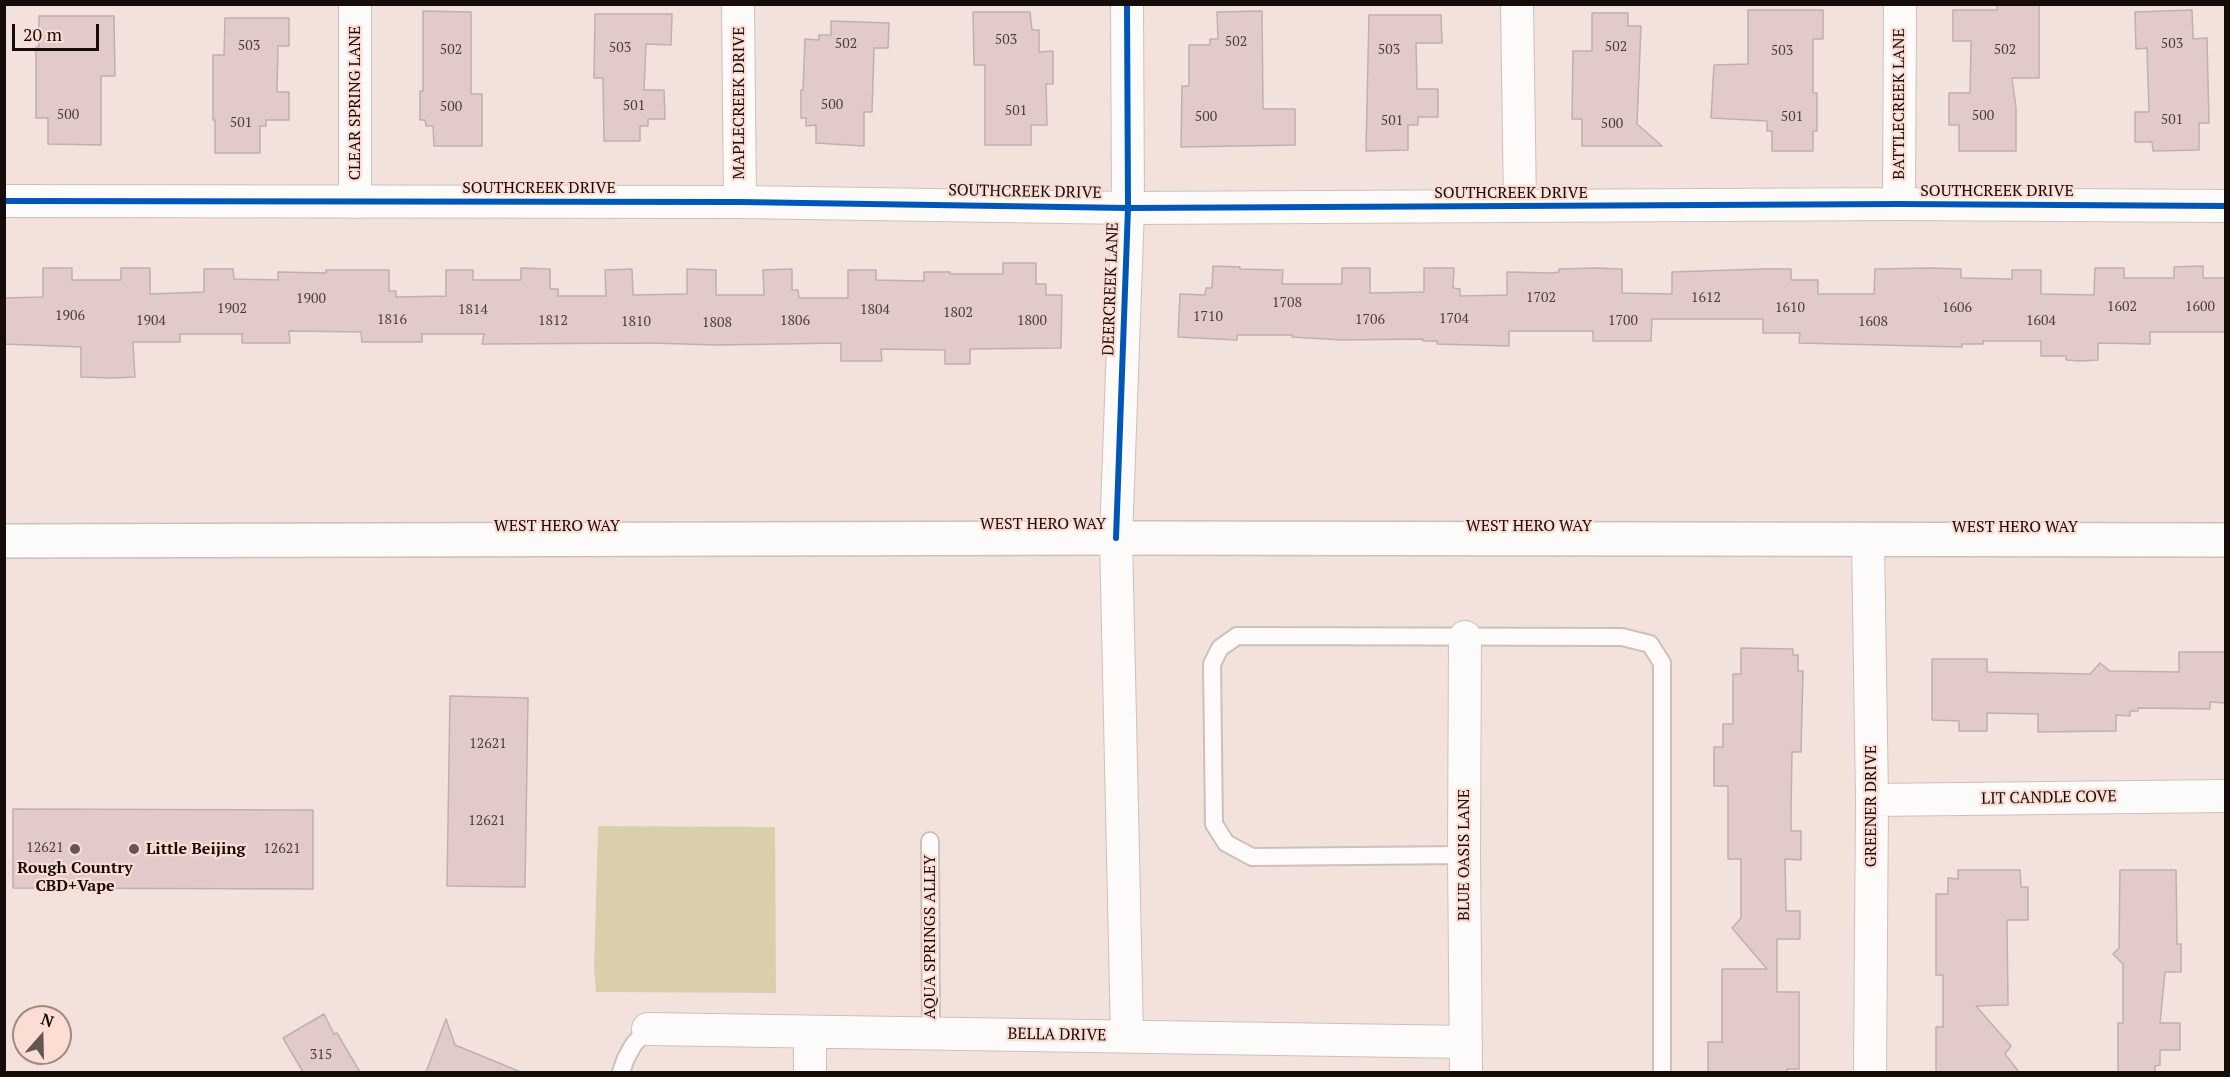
<!DOCTYPE html>
<html>
<head>
<meta charset="utf-8">
<style>
	body { margin:0 }
	#map { position:relative; width:2230px; height:1077px; overflow:hidden; background:#f3e2dc; font-family:"PT Serif",serif }
	canvas { display:block }
	.frame { position:absolute; inset:0; border:6px solid #160c09; pointer-events:none }
	.north { position:absolute; left:12px; top:1005px; width:60px; height:60px; box-sizing:border-box; background:#fcddd3; border:2px solid #a08982; border-radius:50%; rotate:20deg; font-size:16px; font-weight:700; line-height:24px; text-align:center; color:#160c09 }
	.north::after { content:''; display:block; margin:auto; width:21px; height:27px; background:#635753; clip-path:polygon(50% 0,100% 100%,50% 72%,0 100%) }
	.scale { position:absolute; left:12px; top:24px; width:87px; height:27px; box-sizing:border-box; border:3px solid #160c09; border-top:0; padding-left:8px; font-size:18px; line-height:21px; white-space:nowrap; color:#160c09; -webkit-text-stroke:4px #fcddd3; paint-order:stroke }
</style>
</head>
<body>
<div id="map">
<canvas width="2230" height="1077"></canvas>
<div class="frame"></div>
<div class="north">N</div>
<div class="scale">20 m</div>
</div>
<script>
const ctx = document.querySelector('canvas').getContext('2d');
ctx.lineJoin = 'round';
function paint(path, color) {
  ctx.fillStyle = color;
  ctx.fill(path, 'evenodd');
}
function poly(rows) {
  const path = new Path2D();
  for (const r of rows) {
    path.moveTo(r[0], r[1]);
    for (let i = 2; i < r.length; i += 2) path.lineTo(r[i], r[i + 1]);
  }
  return path;
}
function trace(path, color, width, dash) {
  ctx.strokeStyle = color;
  ctx.lineWidth = width;
  ctx.lineCap = dash ? 'butt' : 'round';
  ctx.setLineDash(dash || []);
  ctx.stroke(path);
}
function drawText(font, color, halo, rows, align = 'center') {
  ctx.font = font + ' "PT Serif",serif';
  ctx.lineWidth = 4.5;
  ctx.setLineDash([]);
  ctx.textBaseline = 'middle';
  ctx.strokeStyle = halo;
  ctx.fillStyle = color;
  for (const [text, x, y, turn = 0] of rows) {
    ctx.save();
    ctx.translate(x, y);
    ctx.rotate((+turn || 0) * Math.PI / 180);
    ctx.textAlign = isNaN(turn) ? turn : align;
    if (halo) ctx.strokeText(text, 0, 0);
    ctx.fillText(text, 0, 0);
    ctx.restore();
  }
}
const green = poly([
	[598,826,775,827,776,993,596,992,594,969]
]);
const building = poly([
	[1997,4,2039,4,2039,78,2012,78,2016,108,2016,151,1959,151,1959,125,1949,125,1949,93,1970,93,1971,41,1953,41,1953,10,1997,10,1997,4],
	[1748,10,1823,10,1823,39,1813,39,1813,93,1817,93,1817,131,1813,131,1813,151,1772,151,1772,131,1767,131,1767,121,1711,118,1714,65,1748,64,1748,10],
	[2192,10,2193,39,2207,38,2209,123,2199,123,2199,150,2153,151,2152,142,2135,142,2135,112,2149,112,2147,48,2136,49,2135,12,2192,10],
	[423,11,471,12,471,94,482,94,482,146,434,146,433,126,426,126,425,120,420,120,420,91,423,91,423,11],
	[1262,11,1263,109,1295,109,1295,145,1181,147,1182,86,1189,86,1189,45,1210,45,1210,39,1218,39,1217,12,1262,11],
	[973,12,1030,12,1032,30,1039,30,1039,52,1053,51,1053,84,1046,84,1047,125,1031,125,1031,145,985,145,985,65,974,65,973,12],
	[1592,13,1628,13,1628,26,1641,26,1637,124,1662,146,1582,146,1582,119,1572,119,1573,51,1592,51,1592,13],
	[595,14,672,14,671,45,646,44,644,90,664,90,665,119,648,119,648,126,640,126,640,141,604,141,603,78,594,78,595,14],
	[1369,15,1441,15,1442,43,1416,43,1417,89,1438,89,1438,117,1418,117,1418,125,1408,125,1408,150,1366,151,1369,15],
	[39,16,114,16,115,76,101,76,101,145,48,144,48,118,36,118,36,47,39,47,39,16],
	[225,18,289,18,289,46,278,46,277,92,289,92,289,120,266,120,266,126,260,126,260,153,215,153,215,120,213,120,213,55,224,55,225,18],
	[831,21,889,23,888,48,874,48,872,112,864,112,864,146,816,143,816,125,806,126,806,118,801,118,801,90,803,90,805,39,819,40,819,35,831,35,831,21],
	[1003,263,1036,263,1036,284,1046,284,1046,295,1062,295,1061,348,970,349,970,364,945,364,945,350,881,349,882,361,841,361,841,343,716,345,651,343,482,344,484,334,422,334,422,342,362,342,361,332,289,331,290,343,242,343,242,334,180,334,180,342,133,342,135,377,111,378,81,377,81,347,4,344,4,298,43,297,43,268,72,268,72,280,121,280,121,268,150,268,150,294,204,292,204,269,233,269,234,279,278,280,278,272,326,273,326,270,389,270,389,291,396,291,396,297,446,296,446,270,473,270,473,280,521,280,521,268,550,269,550,289,558,289,558,296,606,296,605,270,632,269,633,295,687,294,687,269,716,270,716,295,764,295,763,270,792,269,792,290,798,290,799,298,848,298,848,270,876,270,876,280,924,281,924,272,950,272,950,274,1003,274,1003,263],
	[1213,266,1240,267,1240,269,1283,270,1282,284,1342,284,1342,268,1370,268,1370,293,1424,292,1424,268,1454,268,1453,288,1460,289,1460,296,1507,295,1507,272,1553,273,1559,272,1559,269,1595,268,1622,269,1622,293,1672,294,1672,272,1763,269,1791,269,1791,280,1818,280,1818,294,1874,294,1875,269,1930,268,1961,269,1961,278,2012,279,2012,270,2041,270,2041,294,2094,295,2095,268,2124,268,2124,278,2174,278,2174,267,2203,266,2203,278,2226,278,2226,332,2150,332,2150,344,2098,343,2098,360,2081,361,2066,360,2066,356,2041,356,2041,341,1983,341,1983,344,1962,344,1962,347,1799,343,1800,333,1763,333,1763,319,1652,319,1651,341,1593,341,1593,331,1509,331,1509,346,1437,344,1437,341,1423,341,1423,339,1342,340,1292,337,1292,335,1237,335,1237,340,1178,337,1180,294,1205,295,1206,288,1212,288,1213,266],
	[1741,648,1793,649,1793,655,1798,655,1798,671,1803,671,1801,752,1792,752,1791,812,1791,831,1801,831,1801,860,1785,859,1786,911,1800,911,1800,939,1777,939,1777,992,1799,992,1799,1069,1787,1069,1787,1072,1708,1072,1708,1042,1722,1042,1722,969,1767,969,1732,928,1741,918,1741,859,1728,859,1728,786,1714,786,1714,747,1723,747,1723,724,1733,724,1733,674,1741,674,1741,648],
	[2179,652,2226,652,2226,703,2210,702,2210,709,2138,708,2138,711,2130,711,2130,716,2116,715,2116,731,2038,732,2038,714,1987,713,1987,731,1959,731,1959,721,1932,720,1932,659,1987,659,1987,672,2090,674,2100,663,2110,671,2179,672,2179,652],
	[450,696,528,698,525,887,447,886,450,696],
	[13,809,313,810,313,889,13,888,13,809],
	[1958,870,2020,870,2021,887,2028,887,2028,920,2007,920,2008,1005,1976,1006,2011,1046,2005,1054,2019,1072,1936,1072,1936,1027,1943,1027,1943,975,1936,975,1936,894,1948,894,1948,878,1958,879,1958,870],
	[2120,870,2176,870,2177,944,2181,944,2181,972,2165,972,2160,1023,2180,1023,2180,1050,2160,1050,2160,1065,2155,1066,2155,1072,2118,1072,2118,1023,2123,1023,2123,964,2113,954,2119,948,2120,870],
	[324,1014,334,1034,337,1033,360,1072,303,1072,283,1038,324,1014],
	[446,1019,455,1045,521,1072,426,1072,446,1019]
]);
const service = poly([
	[930,841,931,1033],
	[1464,855,1252,857,1226,843,1214,824,1212,664,1220,648,1237,636,1622,637,1650,644,1662,663,1662,1072],
	[621,1072,626,1058,634,1044,648,1029]
]);
const minor = poly([
	[738,4,740,202],
	[1127,4,1128,208,1116,538,1127,1036],
	[1517,4,1520,206],
	[4,201,740,202,1128,208,1899,204,2226,206],
	[355,202,355,4],
	[1899,204,1900,4],
	[1868,540,1872,800,1870,1072],
	[1465,637,1464,855,1466,1072],
	[1872,800,2226,796],
	[648,1029,1466,1042],
	[810,1072,810,1032]
]);
const secondary = poly([
	[4,541,1116,538,2226,540]
]);
const cycleway = poly([
	[4,201,740,202,1128,208,1899,204,2226,206],
	[1116,538,1128,208,1127,4]
]);
const markers = [
	[75,849,6,"#635753"],
	[134,849,6,"#635753"]
];
const numberNames = [
	["503",1006,40],
	["502",1236,42],
	["502",846,44],
	["503",2172,44],
	["503",249,46],
	["502",1616,47],
	["503",620,48],
	["502",451,50],
	["503",1389,50],
	["502",2005,50],
	["503",1782,51],
	["500",832,105],
	["501",634,106],
	["500",451,107],
	["501",1016,111],
	["500",68,115],
	["500",1983,116],
	["500",1206,117],
	["501",1792,117],
	["501",2172,120],
	["501",1392,121],
	["501",241,123],
	["500",1612,124],
	["1702",1541,298],
	["1612",1706,298],
	["1900",311,299],
	["1708",1287,303],
	["1602",2122,307],
	["1600",2200,307],
	["1610",1790,308],
	["1606",1957,308],
	["1902",232,309],
	["1814",473,310],
	["1804",875,310],
	["1802",958,313],
	["1906",70,316],
	["1710",1208,317],
	["1704",1454,319],
	["1816",392,320],
	["1706",1370,320],
	["1904",151,321],
	["1812",553,321],
	["1806",795,321],
	["1800",1032,321],
	["1700",1623,321],
	["1604",2041,321],
	["1810",636,322],
	["1608",1873,322],
	["1808",717,323],
	["12621",488,744],
	["12621",487,821],
	["12621",45,848],
	["12621",282,849],
	["315",321,1055]
];
const streetNames = [
	["CLEAR SPRING LANE",355,103,-90],
	["MAPLECREEK DRIVE",739,103,-90],
	["BATTLECREEK LANE",1899,104,-90],
	["SOUTHCREEK DRIVE",539,188],
	["SOUTHCREEK DRIVE",1997,191],
	["SOUTHCREEK DRIVE",1025,192,1],
	["SOUTHCREEK DRIVE",1511,193],
	["DEERCREEK LANE",1111,289,-88],
	["WEST HERO WAY",1043,524],
	["WEST HERO WAY",557,526],
	["WEST HERO WAY",1529,526],
	["WEST HERO WAY",2015,527],
	["LIT CANDLE COVE",2049,798,-1],
	["GREENER DRIVE",1871,806,-90],
	["BLUE OASIS LANE",1464,855,-90],
	["AQUA SPRINGS ALLEY",930,937,-90],
	["BELLA DRIVE",1057,1035,1]
];
const poiNames = [
	["Little Beijing",146,849],
	["Rough Country",75,868,"center"],
	["CBD+Vape",75,886,"center"]
];
paint(green, '#d9d0ab');
paint(building, '#e2cacb');
trace(building, '#beb0ae', 1.5);
trace(service, '#ccc0bc', 20);
trace(minor, '#ccc0bc', 34);
trace(secondary, '#ccc0bc', 36);
trace(service, '#fdfbfa', 16);
trace(minor, '#fdfbfa', 32);
trace(secondary, '#fdfbfa', 33);
trace(cycleway, '#0057b8', 6);
for (const [x, y, r, color] of markers) {
  const dot = new Path2D();
  dot.arc(x, y, r, 0, 2 * Math.PI);
  ctx.fillStyle = color;
  ctx.fill(dot);
  trace(dot, '#fcddd3', 2);
}
drawText('14px', '#4a3c3a', null, numberNames);
drawText('16px', '#160c09', '#fcddd3', streetNames);
drawText('bold 16px', '#160c09', '#fcddd3', poiNames, 'left');
</script>
</body>
</html>
